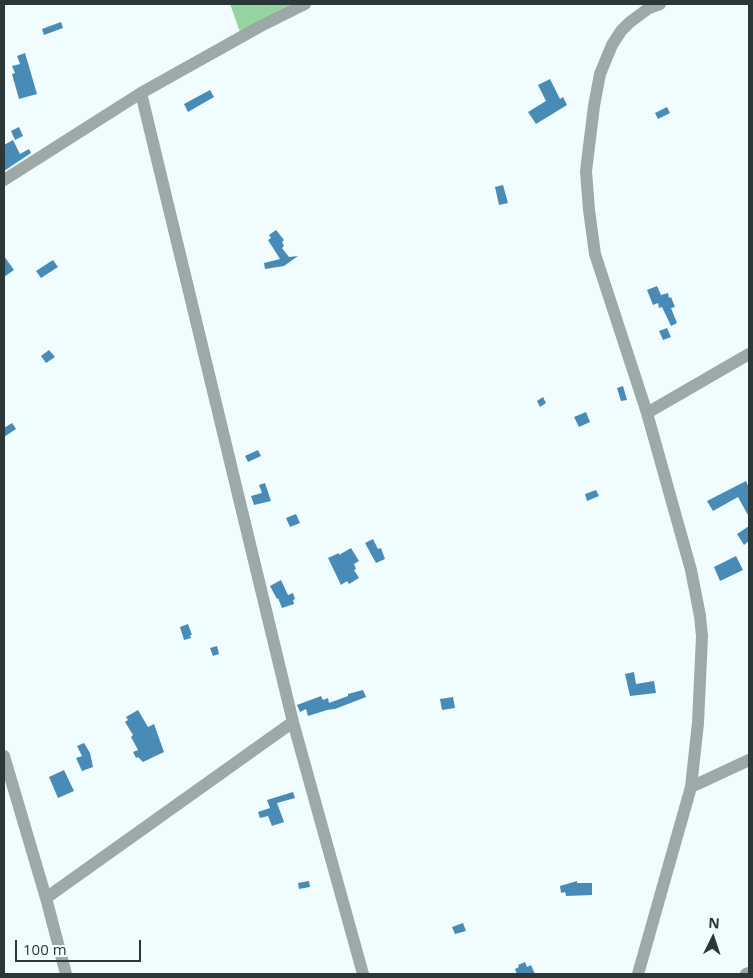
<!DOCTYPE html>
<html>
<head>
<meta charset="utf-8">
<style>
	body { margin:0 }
	#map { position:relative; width:753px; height:978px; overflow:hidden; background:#f0fcfe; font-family:"Open Sans",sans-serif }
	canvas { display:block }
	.frame { position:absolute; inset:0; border:5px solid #2b383a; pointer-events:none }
	.north { position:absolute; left:688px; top:913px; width:50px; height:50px; -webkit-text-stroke:4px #f0fcfe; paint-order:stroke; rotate:4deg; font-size:14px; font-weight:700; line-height:20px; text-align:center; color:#2b383a }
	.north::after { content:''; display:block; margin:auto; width:18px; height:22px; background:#2b383a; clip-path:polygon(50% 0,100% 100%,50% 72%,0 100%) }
	.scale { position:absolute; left:15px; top:940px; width:126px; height:22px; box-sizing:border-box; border:2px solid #2b383a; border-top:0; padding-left:6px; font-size:15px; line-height:18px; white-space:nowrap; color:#2b383a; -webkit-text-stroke:4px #f0fcfe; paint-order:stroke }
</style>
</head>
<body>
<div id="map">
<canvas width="753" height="978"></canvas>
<div class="frame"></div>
<div class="north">N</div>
<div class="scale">100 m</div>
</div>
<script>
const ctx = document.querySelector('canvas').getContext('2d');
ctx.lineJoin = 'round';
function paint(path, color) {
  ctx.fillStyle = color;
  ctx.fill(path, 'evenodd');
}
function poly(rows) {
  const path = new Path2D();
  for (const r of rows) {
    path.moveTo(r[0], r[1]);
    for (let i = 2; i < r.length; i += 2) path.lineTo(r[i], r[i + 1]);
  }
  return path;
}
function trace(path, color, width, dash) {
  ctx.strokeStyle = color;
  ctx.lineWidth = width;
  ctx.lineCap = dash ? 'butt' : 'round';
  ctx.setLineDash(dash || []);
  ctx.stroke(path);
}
const forest = poly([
	[230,4,291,4,240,32]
]);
const building = poly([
	[61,22,63,28,44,35,42,29],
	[25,53,37,94,19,99,12,74,15,73,12,66,20,64,17,56],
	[550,79,560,99,563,97,567,105,536,124,528,112,546,101,538,85],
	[210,90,214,97,188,112,184,104],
	[667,107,670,113,658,119,655,113],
	[19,127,23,136,15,140,11,131],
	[13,140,20,154,29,149,31,153,4,171,4,145],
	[503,185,508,203,499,205,495,187],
	[276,230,284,240,282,242,284,246,282,248,289,257,298,256,284,266,265,269,264,263,280,259,268,240,271,238,269,235],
	[4,256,14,270,4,277],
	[53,260,58,267,41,278,36,271],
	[657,286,661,295,668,293,669,298,671,297,675,307,671,308,677,323,671,326,662,307,659,308,658,303,653,305,647,290],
	[667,328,671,337,663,340,659,331],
	[49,350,55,357,46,363,41,356],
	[623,386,627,400,621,401,617,388],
	[543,397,546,403,540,407,537,401],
	[586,412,590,422,579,427,574,417],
	[12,423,16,429,4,437,4,428],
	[258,450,261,456,248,462,245,456],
	[746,481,749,488,749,517,738,497,713,511,707,501],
	[265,483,271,501,254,505,251,496,262,493,259,485],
	[596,490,599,496,587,501,585,494],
	[296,514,300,523,290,527,286,518],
	[749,526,749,541,744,545,737,534],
	[373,539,378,549,381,548,385,559,376,563,365,543],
	[351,548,359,561,354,564,356,569,354,570,359,578,349,584,347,581,341,585,328,558,339,553,339,555],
	[736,556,743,570,720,581,714,567],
	[281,580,288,595,293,593,295,599,293,600,294,604,282,608,278,598,277,599,270,586],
	[188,624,192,635,190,635,191,638,184,640,180,627],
	[217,646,219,654,213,656,210,648],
	[634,672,636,684,654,681,656,693,630,696,625,674],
	[363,690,366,697,335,709,327,710,308,716,306,709,300,712,297,705,321,696,323,700,328,698,329,703,348,696,348,694],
	[453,697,455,708,442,710,440,699],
	[138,710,148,727,154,724,164,752,143,762,138,757,136,758,133,752,138,750,131,737,133,735,125,722,128,720,126,717],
	[84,743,90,753,93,767,82,771,76,758,82,756,77,746],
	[64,770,74,791,58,798,49,777],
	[293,792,295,798,277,803,284,822,272,826,268,816,260,818,258,812,270,808,267,800],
	[309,881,310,887,299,889,298,883],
	[577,881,577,883,592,883,592,895,566,896,565,892,561,893,560,886],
	[463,923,466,931,455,934,452,927],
	[525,962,527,967,531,965,535,974,517,974,515,969,519,967,518,965]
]);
const minor = poly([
	[141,93,293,722,363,974],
	[4,180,141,93,259,27,305,4],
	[647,413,749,354],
	[4,756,46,898,66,974],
	[691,787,749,760],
	[46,898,293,722],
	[638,974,691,787,698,723,702,636,700,616,691,570,647,413,595,254,589,210,586,171,594,106,600,74,612,45,621,31,630,22,649,8,660,4],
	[746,974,749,973]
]);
paint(forest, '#95d3a0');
paint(building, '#488bb7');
trace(minor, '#9ca9a6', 12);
</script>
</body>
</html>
